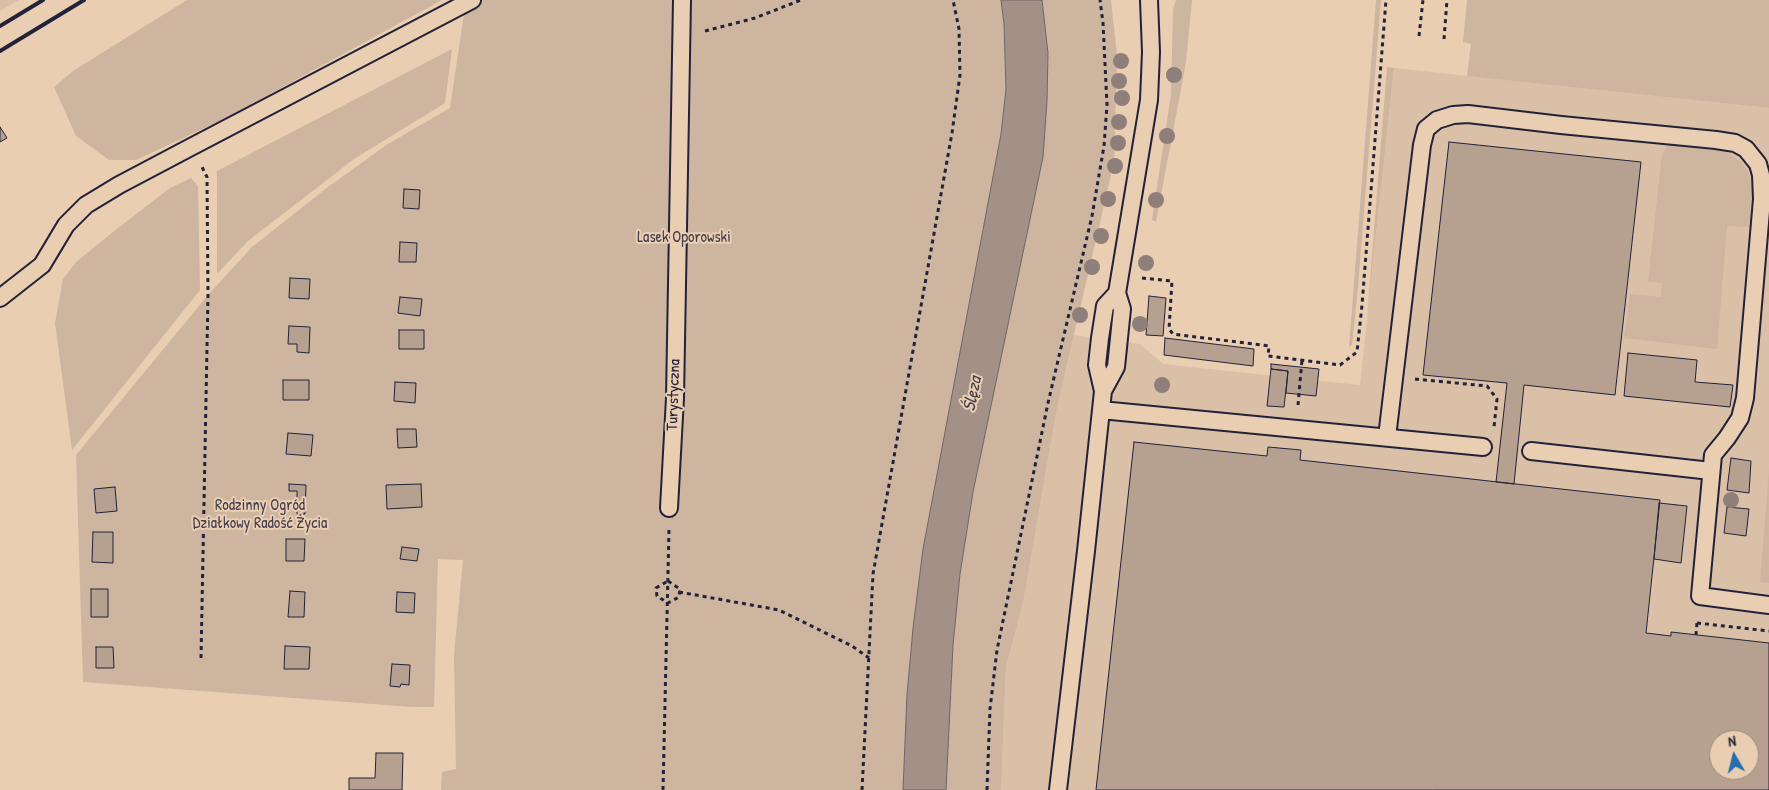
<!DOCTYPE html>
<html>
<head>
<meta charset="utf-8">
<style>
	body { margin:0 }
	#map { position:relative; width:1769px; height:790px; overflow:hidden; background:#eaceb1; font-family:"Patrick Hand",sans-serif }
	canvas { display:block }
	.north { position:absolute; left:1709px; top:730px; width:50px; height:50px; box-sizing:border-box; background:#eaceb1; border:1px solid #9a8982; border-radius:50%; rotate:352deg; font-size:14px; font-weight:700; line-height:20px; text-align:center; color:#22223b }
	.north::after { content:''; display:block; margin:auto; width:18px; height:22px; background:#1f6fb2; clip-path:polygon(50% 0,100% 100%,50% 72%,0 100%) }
</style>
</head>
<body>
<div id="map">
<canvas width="1769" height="790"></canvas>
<div class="north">N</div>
</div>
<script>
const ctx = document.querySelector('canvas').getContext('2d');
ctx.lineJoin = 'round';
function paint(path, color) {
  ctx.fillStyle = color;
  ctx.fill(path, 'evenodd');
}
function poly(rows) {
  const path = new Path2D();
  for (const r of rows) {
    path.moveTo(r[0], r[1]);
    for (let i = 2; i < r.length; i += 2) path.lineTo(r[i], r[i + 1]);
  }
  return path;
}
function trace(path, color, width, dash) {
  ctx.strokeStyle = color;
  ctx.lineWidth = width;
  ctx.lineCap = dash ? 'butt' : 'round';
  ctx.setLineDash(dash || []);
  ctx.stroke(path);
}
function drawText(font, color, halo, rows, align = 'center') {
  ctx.font = font + ' "Patrick Hand",sans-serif';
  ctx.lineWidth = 4;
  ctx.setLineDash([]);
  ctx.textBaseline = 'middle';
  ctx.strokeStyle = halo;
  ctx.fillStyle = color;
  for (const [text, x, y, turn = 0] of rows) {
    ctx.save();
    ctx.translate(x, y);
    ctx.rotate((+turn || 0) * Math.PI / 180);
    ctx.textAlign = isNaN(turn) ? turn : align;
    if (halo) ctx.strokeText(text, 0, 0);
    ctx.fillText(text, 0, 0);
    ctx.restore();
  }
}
const built = poly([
	[0,0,19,0,0,11],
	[1394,68,1769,108,1769,790,1001,790,1006,667,1023,603,1057,408,1074,335,1140,344,1163,364,1360,385],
	[1719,740,1749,740,1749,770,1719,770]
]);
const green = poly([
	[187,0,442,0,224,119,136,160,109,160,76,136,54,87,73,71],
	[466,0,1001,0,1004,24,1006,89,1001,134,923,549,913,628,907,695,903,790,441,790,442,772,456,769,454,655,463,560,438,559,434,707,412,707,83,682,76,455,208,295,252,247,328,187,388,144,450,108],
	[1042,0,1111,0,1117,56,1114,162,1057,408,1023,603,1006,667,1001,790,946,790,953,645,960,574,973,492,1043,157,1047,101,1048,53],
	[1176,0,1192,0,1186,62,1156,222,1152,220,1171,94,1173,10],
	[1376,0,1381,0,1358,287,1352,345,1349,347],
	[1467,0,1769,0,1769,108,1467,76,1471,44,1463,42],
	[452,49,445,103,354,159,248,241,217,274,217,171],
	[1387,67,1394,68,1367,318],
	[1669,144,1725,151,1741,162,1748,171,1751,182,1752,194,1750,227,1727,226,1717,349,1624,338,1630,294,1661,297,1662,283,1648,282,1662,154],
	[191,178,198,186,200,290,72,450,55,323,63,279,76,262,118,228,170,188],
	[1769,470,1769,583,1760,582]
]);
const water = poly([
	[1001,0,1042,0,1048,53,1047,101,1043,157,973,492,960,574,953,645,946,790,903,790,907,695,913,628,923,549,1001,134,1006,89,1004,24,1001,0]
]);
const building = poly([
	[0,127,7,138,0,142,0,127],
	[1449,142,1641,162,1615,395,1524,385,1514,484,1496,482,1507,383,1423,375,1449,142],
	[404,189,420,190,419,209,403,208,404,189],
	[400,242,417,243,416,262,399,262,400,242],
	[290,278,310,279,309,299,289,298,290,278],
	[1149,296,1166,298,1163,336,1146,335,1149,296],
	[400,297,422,299,420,316,398,313,400,297],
	[289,326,310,327,309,353,297,352,297,344,288,344,289,326],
	[399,330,424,330,424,349,399,349,399,330],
	[1165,338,1254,349,1253,366,1164,355,1165,338],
	[1628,353,1697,360,1695,382,1733,385,1730,407,1624,396,1628,353],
	[1271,364,1319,369,1316,396,1286,393,1288,371,1271,369,1271,364],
	[1271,369,1288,371,1284,407,1267,406,1271,369],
	[283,380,309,380,309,400,283,400,283,380],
	[395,382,416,383,415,403,394,401,395,382],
	[397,429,416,429,417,447,398,448,397,429],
	[288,433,313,435,311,456,286,454,288,433],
	[1134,442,1267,456,1268,447,1301,450,1300,460,1660,500,1646,633,1671,636,1671,632,1769,643,1769,790,1096,790,1134,442],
	[1719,740,1749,740,1749,770,1719,770,1719,740],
	[1731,458,1751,461,1749,493,1727,490,1731,458],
	[289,484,306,485,305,514,297,514,297,491,289,491,289,484],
	[421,484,422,507,387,509,386,485,421,484],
	[115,487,117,511,96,513,94,489,115,487],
	[1659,503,1687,506,1681,563,1654,559,1659,503],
	[1727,507,1749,509,1746,536,1724,533,1727,507],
	[93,532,113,532,113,563,92,562,93,532],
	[286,539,305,539,304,561,286,561,286,539],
	[402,547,419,549,417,561,400,559,402,547],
	[91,589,108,589,108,617,91,617,91,589],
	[290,591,305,592,304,617,288,617,290,591],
	[397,592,415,593,414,613,396,612,397,592],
	[285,646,310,647,309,669,284,669,285,646],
	[96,647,113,647,114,668,96,668,96,647],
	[392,664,410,665,409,685,401,684,400,687,390,686,392,664],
	[376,753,403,753,402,790,349,790,349,778,375,778,376,753]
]);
const path = poly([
	[705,31,755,18,801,0],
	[1419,36,1423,0],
	[1444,39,1447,0],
	[1142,278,1172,281,1169,329,1173,334,1269,346,1268,356,1340,365,1357,352,1362,305,1386,0],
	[1415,379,1487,386,1497,399,1494,427],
	[1298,405,1302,360],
	[668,581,680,589,679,597,668,603,657,596,656,588,668,581],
	[679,592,779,610,852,646,869,658],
	[1697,623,1769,631],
	[1696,635,1697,622],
	[201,658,208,295,207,177,202,167],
	[663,790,669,529],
	[862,790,873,574,952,133,960,75,959,29,953,0],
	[987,790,990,709,997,650,1048,403,1092,216,1104,146,1107,105,1103,23,1100,0]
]);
const service = poly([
	[0,298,42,265,66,225,86,205,119,185,191,147,472,0],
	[1103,391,1116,367,1122,309,1117,293,1149,100,1151,52,1149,0],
	[1101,410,1483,447],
	[1387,437,1422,145,1426,129,1437,120,1453,115,1468,114,1561,125,1716,140,1735,143,1746,149,1758,164,1761,175,1762,199,1745,398,1740,418,1727,438,1713,455,1700,596,1769,605],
	[1531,451,1711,471],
	[669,508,675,398,682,0],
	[1058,790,1086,551,1103,391,1097,365,1100,338,1105,306,1117,293]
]);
const rail = poly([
	[0,26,43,0],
	[0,51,84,0]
]);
const trees = [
	[1121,61],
	[1174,75],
	[1119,81],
	[1122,98],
	[1119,122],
	[1167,136],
	[1118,143],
	[1115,166],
	[1108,199],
	[1156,200],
	[1101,236],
	[1146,263],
	[1092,267],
	[1080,315],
	[1140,324],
	[1162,385],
	[1731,500]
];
const parkNames = [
	["Lasek Oporowski",684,238],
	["Rodzinny Ogród",260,506],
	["Działkowy Radość Życia",260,524]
];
const streetNames = [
	["Turystyczna",674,395,-88]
];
const waterNames = [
	["Ślęza",973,394,-79]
];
paint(built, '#dac0a7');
paint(green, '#cdb5a0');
paint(water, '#a39087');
trace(water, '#6f6469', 1);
paint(building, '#b6a191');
trace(building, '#22223b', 1);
trace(service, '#22223b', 20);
trace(path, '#22223b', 3, [4, 4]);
trace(service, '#eaceb1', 16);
trace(rail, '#22223b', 4);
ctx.fillStyle = '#8f7f7b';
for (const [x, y] of trees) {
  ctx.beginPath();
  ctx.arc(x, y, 8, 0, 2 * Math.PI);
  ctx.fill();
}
drawText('16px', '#443f4f', '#eaceb1', parkNames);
drawText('16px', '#22223b', '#eaceb1', streetNames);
drawText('italic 18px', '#423e4e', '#eaceb1', waterNames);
</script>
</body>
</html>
